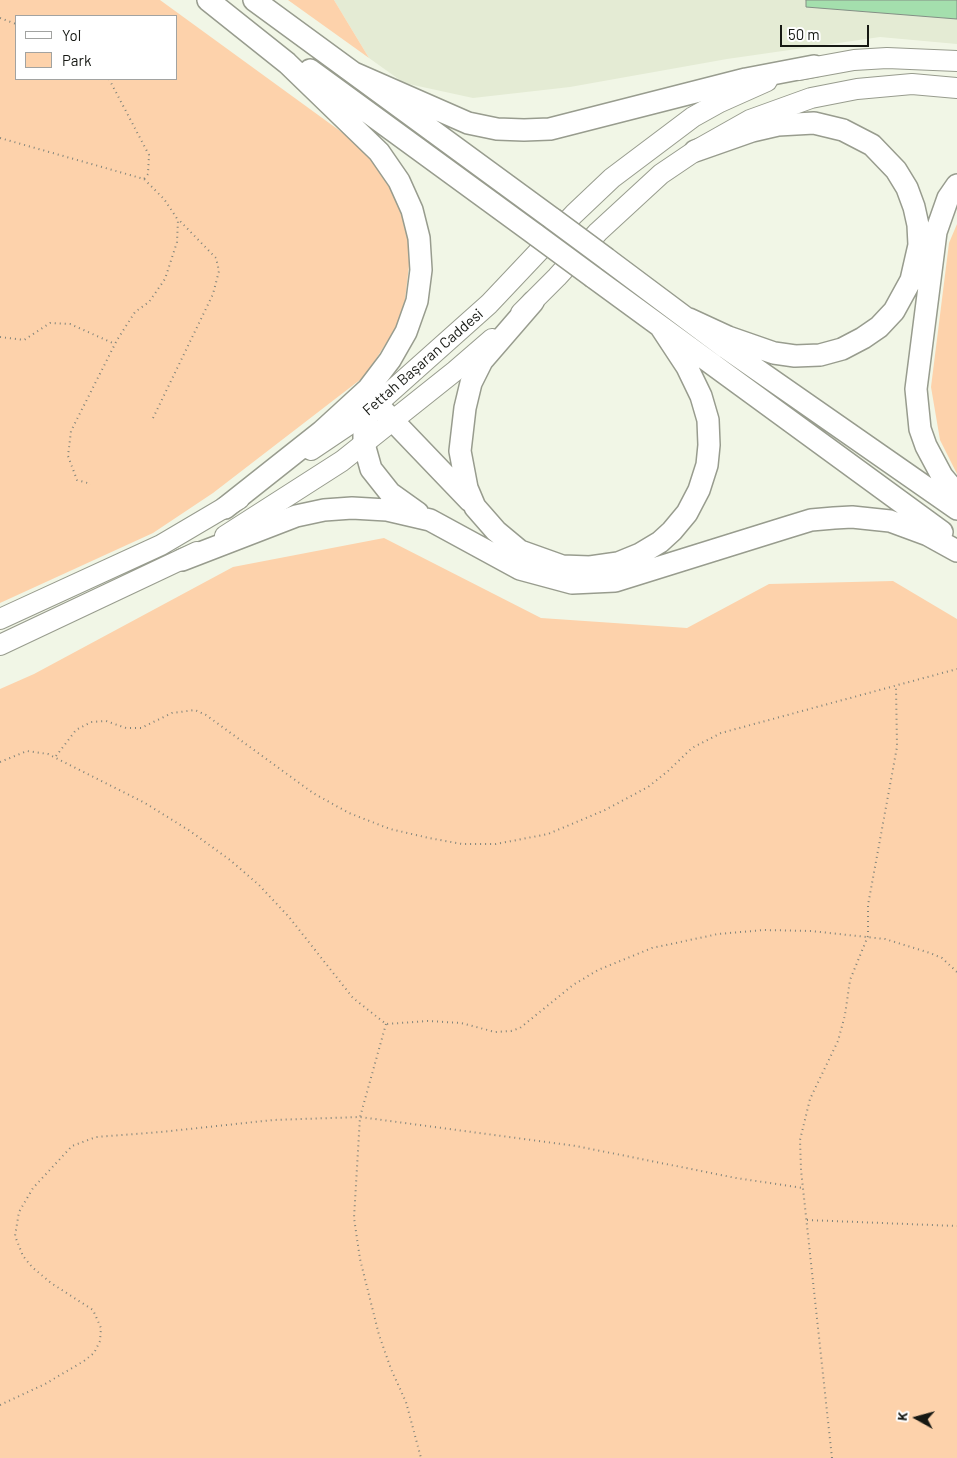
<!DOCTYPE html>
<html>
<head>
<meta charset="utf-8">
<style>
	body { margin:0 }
	#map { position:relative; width:957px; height:1458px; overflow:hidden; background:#f1f6e6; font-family:Barlow,sans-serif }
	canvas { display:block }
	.legend { position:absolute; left:15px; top:15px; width:162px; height:65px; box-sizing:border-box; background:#fff; border:1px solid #a2a3a1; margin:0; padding:6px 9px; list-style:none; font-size:15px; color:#161813 }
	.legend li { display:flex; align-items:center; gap:10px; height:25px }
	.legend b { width:25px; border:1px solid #a2a3a1 }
	.north { position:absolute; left:892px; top:1393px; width:50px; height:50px; -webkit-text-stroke:4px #fff; paint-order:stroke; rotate:277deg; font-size:14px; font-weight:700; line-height:20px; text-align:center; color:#161813 }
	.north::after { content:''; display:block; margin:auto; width:18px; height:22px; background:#161813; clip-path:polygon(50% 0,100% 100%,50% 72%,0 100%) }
	.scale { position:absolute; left:780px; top:25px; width:89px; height:22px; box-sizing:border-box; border:2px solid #161813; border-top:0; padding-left:6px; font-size:15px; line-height:18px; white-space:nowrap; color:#161813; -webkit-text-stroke:4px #fff; paint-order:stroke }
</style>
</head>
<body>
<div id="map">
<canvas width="957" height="1458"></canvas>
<ul class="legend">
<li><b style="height:6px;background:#fff"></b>Yol</li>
<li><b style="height:14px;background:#fdd2ab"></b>Park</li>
</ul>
<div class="north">K</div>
<div class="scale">50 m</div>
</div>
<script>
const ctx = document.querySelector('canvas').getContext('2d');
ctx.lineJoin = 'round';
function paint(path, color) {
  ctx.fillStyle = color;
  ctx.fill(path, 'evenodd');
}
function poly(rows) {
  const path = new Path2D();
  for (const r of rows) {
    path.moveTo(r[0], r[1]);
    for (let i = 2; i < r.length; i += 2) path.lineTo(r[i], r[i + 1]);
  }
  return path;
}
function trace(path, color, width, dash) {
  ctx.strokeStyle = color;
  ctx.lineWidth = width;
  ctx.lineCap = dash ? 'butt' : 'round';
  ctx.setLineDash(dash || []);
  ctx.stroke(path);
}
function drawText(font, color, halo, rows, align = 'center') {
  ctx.font = font + ' Barlow,sans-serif';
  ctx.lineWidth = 5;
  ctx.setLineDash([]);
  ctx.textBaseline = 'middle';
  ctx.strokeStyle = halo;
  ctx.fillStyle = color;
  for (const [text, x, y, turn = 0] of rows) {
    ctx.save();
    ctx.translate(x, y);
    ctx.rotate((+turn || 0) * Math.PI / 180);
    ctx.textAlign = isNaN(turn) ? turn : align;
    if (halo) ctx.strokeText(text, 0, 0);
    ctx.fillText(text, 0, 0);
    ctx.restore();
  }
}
const built = poly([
	[334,0,957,0,957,44,880,37,727,59,570,87,473,98,404,83,369,58]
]);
const green = poly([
	[0,0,160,0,347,136,384,173,412,240,403,317,365,376,213,493,153,533,0,603],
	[16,16,176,16,176,79,16,79],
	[288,0,334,0,369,58],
	[957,224,957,474,940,440,931,387,949,243],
	[384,538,541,618,687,628,769,584,893,581,957,619,957,1458,0,1458,0,689,34,674,233,567]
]);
const building = poly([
	[806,0,957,0,957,19,806,7,806,0]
]);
const path = poly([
	[0,18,16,24],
	[109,79,149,155,148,174,144,179],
	[0,138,144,179,164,199,178,220,177,242,165,279,149,302,135,312,117,340,71,431,68,456,77,480,91,484],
	[0,337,24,340,50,323,70,324,115,344],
	[153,418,213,294,219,271,216,258,179,220],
	[56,756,76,730,91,722,106,721,126,728,141,728,172,713,195,710,206,715,313,793,349,813,390,829,429,838,462,844,496,844,548,834,605,810,648,787,668,771,692,748,721,733,957,669],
	[0,762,27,751,48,754,145,803,190,831,230,860,259,885,289,917,353,998,386,1024,428,1021,461,1023,495,1032,511,1031,520,1028,573,985,598,970,652,948,718,934,764,930,811,931,885,939,930,953,942,958,957,972],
	[386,1024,360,1117,354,1218,360,1259,379,1335,391,1369,406,1402,421,1458],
	[807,1220,957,1226],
	[0,1405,45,1384,84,1361,94,1353,100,1341,101,1328,93,1310,51,1283,32,1267,23,1256,15,1236,19,1212,33,1188,72,1146,96,1137,161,1132,273,1120,360,1117,576,1146,736,1178,803,1188],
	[832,1458,801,1170,800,1140,810,1099,838,1041,845,1015,850,980,868,936,868,905,897,747,896,687]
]);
const primary = poly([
	[799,70,854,60,887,58,957,61],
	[521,313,557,277,598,232,661,174,695,151,750,120,811,98,857,89,912,84,957,88],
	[311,450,369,411,489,304,574,214,612,178,693,117,720,102,767,81],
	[225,536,342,461,455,371,492,339],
	[0,619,161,545,239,499],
	[0,645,197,552]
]);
const trunk = poly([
	[208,0,287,63,379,152,399,181,412,210,419,238,421,270,417,301,406,332,390,360,368,389,321,432,225,508],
	[254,0,553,219],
	[310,70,536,235],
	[354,73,468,123,497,129,524,130,550,129,746,79,814,66],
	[957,185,948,198,936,232,916,389,920,429,926,446,942,476,957,494],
	[607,259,726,348,957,509],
	[593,277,942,532],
	[533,302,482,361,471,383,465,408,460,451,467,488,475,507,496,531,520,551,562,566,590,567,618,563,640,554,660,542,672,531,687,513,699,490,707,465,709,445,708,420,701,396,687,367,660,326],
	[689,319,728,337,774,353,795,356,820,355,842,349,863,338,879,327,894,311,911,280,919,245,918,225,914,207,907,188,896,170,872,145,843,130,814,123,778,125,752,131,695,151],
	[377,404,470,501],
	[369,411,364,430,364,444,371,469,390,493,418,513],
	[182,560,296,516,324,510,352,508,387,510,430,520,520,569,572,583,615,581,785,528,811,520,834,518,852,517,890,521,928,535,957,551]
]);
const trunkBridge = poly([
	[553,219,607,259],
	[536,235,593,277]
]);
const streetNames = [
	["Fettah Başaran Caddesi",423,362,-41]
];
paint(built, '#e4ebd4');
paint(green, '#fdd2ab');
paint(building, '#a4dfad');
trace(building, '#838f85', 1);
trace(primary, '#989c8e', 22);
trace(trunk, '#989c8e', 24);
trace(path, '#81847a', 2, [1, 4]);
trace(primary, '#fff', 20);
trace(trunk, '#fff', 21);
trace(trunkBridge, '#989c8e', 24, []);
trace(trunkBridge, '#fff', 21);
drawText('15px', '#161813', '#fff', streetNames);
</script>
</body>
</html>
